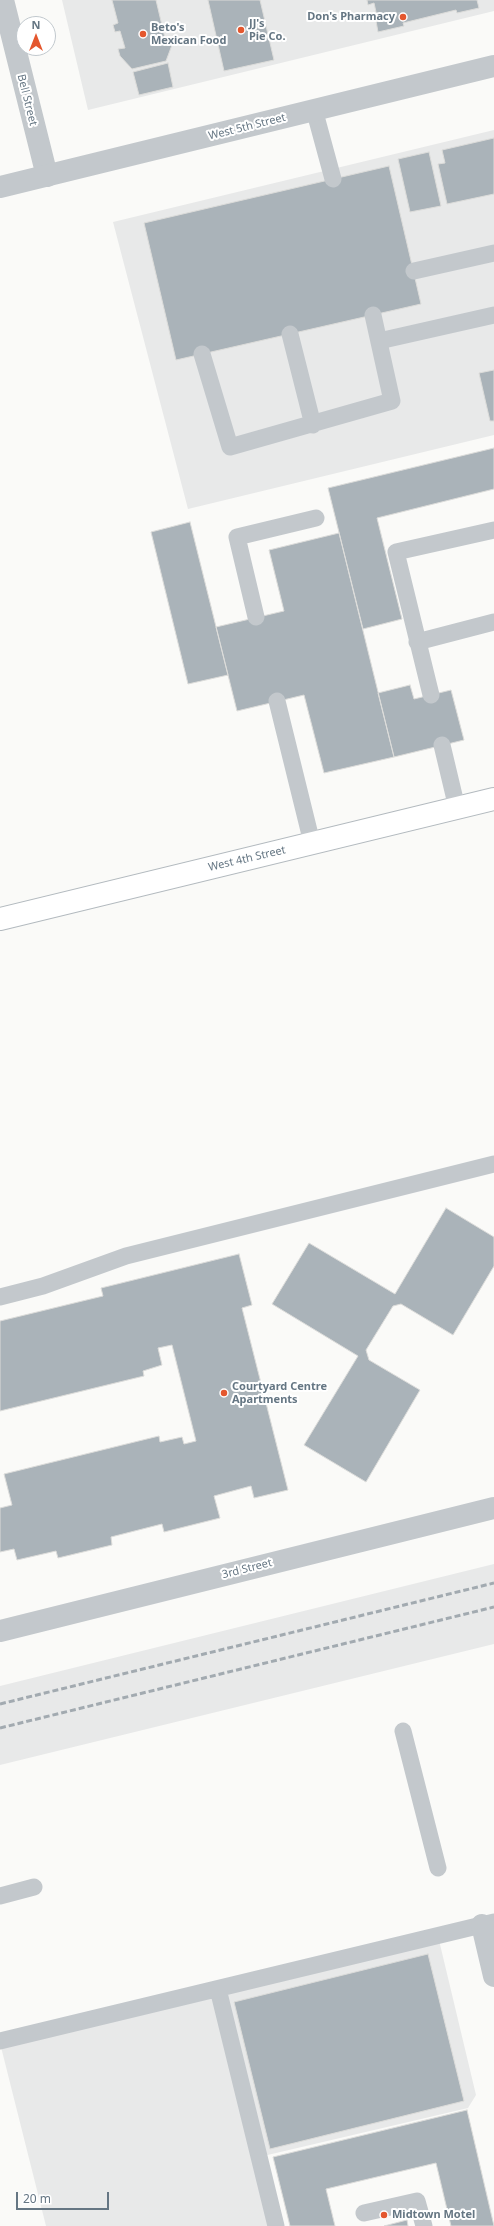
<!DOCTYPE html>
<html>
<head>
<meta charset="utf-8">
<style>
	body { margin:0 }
	#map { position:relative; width:494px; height:2226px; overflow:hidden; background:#fafaf8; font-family:"Noto Sans",sans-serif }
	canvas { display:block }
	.north { position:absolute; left:16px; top:16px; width:40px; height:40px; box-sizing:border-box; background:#fff; border:1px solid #c1c8cd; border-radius:50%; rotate:0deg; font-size:11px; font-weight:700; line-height:16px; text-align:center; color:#657683 }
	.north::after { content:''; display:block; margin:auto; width:14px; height:18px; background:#e4572e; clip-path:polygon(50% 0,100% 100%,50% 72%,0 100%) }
	.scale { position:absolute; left:16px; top:2192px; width:93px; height:18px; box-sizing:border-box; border:2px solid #657683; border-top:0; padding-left:5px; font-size:12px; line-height:14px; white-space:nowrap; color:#657683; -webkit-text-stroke:3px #fff; paint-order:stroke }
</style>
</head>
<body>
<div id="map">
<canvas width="494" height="2226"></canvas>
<div class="north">N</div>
<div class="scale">20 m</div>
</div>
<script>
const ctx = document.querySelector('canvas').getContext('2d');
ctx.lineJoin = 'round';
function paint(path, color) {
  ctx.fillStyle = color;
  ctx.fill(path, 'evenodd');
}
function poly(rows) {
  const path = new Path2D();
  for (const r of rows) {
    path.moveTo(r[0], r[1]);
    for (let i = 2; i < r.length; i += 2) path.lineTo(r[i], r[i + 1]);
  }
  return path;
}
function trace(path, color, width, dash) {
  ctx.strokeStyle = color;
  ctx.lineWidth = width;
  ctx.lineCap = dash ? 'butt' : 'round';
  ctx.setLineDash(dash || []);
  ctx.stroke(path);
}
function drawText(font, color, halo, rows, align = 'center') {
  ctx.font = font + ' "Noto Sans",sans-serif';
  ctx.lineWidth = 4;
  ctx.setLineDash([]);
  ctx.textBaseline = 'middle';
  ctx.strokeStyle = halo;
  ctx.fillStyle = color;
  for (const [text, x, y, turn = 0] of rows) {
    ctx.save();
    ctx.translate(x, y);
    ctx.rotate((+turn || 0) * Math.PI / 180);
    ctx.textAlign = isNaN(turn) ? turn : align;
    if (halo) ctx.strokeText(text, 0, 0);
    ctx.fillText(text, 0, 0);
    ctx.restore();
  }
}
const built = poly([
	[62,0,494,0,494,11,88,110],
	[494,130,494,435,188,509,113,222],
	[494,1564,494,1644,0,1765,0,1686],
	[438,1936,476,2095,468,2108,259,2157,276,2226,46,2226,0,2043]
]);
const building = poly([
	[112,0,156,0,165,38,170,37,172,45,166,61,132,69,120,56,118,49,125,48,120,31,115,32,113,25,118,23,112,0],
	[208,0,260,0,274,60,224,71,208,0],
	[367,0,477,0,479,8,457,13,456,10,403,23,404,26,378,32,376,21,378,21,374,3,368,5,367,0],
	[168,63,173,87,139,95,133,72,168,63],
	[494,138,494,194,447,204,438,164,445,163,442,150,494,138],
	[429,152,441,206,410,212,398,159,429,152],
	[389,166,421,304,176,360,144,223,389,166],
	[494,370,494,421,490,421,479,373,494,370],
	[494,448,494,489,377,518,402,619,363,629,328,488,494,448],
	[190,522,228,675,188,684,151,532,190,522],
	[339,533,394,757,324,773,304,695,237,711,216,627,284,611,269,550,339,533],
	[410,685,414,699,451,690,464,740,394,757,378,693,410,685],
	[446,1208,494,1237,494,1266,453,1335,401,1304,393,1306,366,1350,369,1360,420,1390,366,1482,304,1445,358,1356,272,1304,309,1243,395,1294,446,1208],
	[239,1254,252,1305,242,1308,288,1490,254,1498,251,1486,214,1496,220,1518,164,1532,162,1524,111,1537,112,1545,58,1558,56,1551,17,1560,14,1549,0,1552,0,1508,12,1505,4,1474,159,1436,160,1442,182,1437,184,1444,196,1441,172,1345,158,1348,162,1365,143,1371,144,1376,0,1411,0,1321,103,1296,101,1288,239,1254],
	[428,1954,464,2101,270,2149,234,2002,428,1954],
	[467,2110,494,2226,451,2226,436,2163,326,2189,335,2226,290,2226,273,2157,467,2110],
	[407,2220,408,2226,384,2226,407,2220]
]);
const service = poly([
	[314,109,333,179],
	[414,271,494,253],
	[290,334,313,425],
	[379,341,494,315],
	[202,354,230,447,392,401,373,315],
	[256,617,237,537,316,518],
	[417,642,494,622],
	[431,695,396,552,494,530],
	[277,701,312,843],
	[442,745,457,808],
	[0,1297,43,1286,126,1256,494,1164],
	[403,1731,438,1868],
	[0,1896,34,1887],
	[218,1989,276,2226],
	[0,2041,494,1922],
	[364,2213,417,2201,424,2226]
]);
const minor = poly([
	[3,0,47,176],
	[0,1631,494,1508],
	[482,1925,494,1976]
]);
const tertiary = poly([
	[0,187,494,66]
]);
const secondary = poly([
	[0,919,494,799]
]);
const rail = poly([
	[0,1704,494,1583],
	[0,1728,494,1607]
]);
const markers = [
	[403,17,4,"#e4572e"],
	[241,30,4,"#e4572e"],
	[143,34,4,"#e4572e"],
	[224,1393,4,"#e4572e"],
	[384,2215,4,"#e4572e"]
];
const poiNames = [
	["Don's Pharmacy",395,17,"right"],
	["JJ's",249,24],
	["Pie Co.",249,37],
	["Beto's",151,28],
	["Mexican Food",151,41],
	["Courtyard Centre",232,1387],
	["Apartments",232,1400],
	["Midtown Motel",392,2215]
];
const streetNames = [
	["Bell Street",27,100,76],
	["West 5th Street",247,127,-14],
	["West 4th Street",247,859,-13],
	["3rd Street",247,1569,-14]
];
paint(built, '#e8e9e9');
paint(building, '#aab3b9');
trace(building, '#dcdcda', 1);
trace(secondary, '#b3babf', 24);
trace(service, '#c3c8cc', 17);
trace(minor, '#c3c8cc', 22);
trace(tertiary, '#c3c8cc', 22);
trace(secondary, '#fff', 22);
trace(rail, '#a2aab0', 3, [6, 3]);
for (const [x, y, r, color] of markers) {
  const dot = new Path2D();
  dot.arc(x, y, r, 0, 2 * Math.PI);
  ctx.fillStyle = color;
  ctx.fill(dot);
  trace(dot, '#fff', 1.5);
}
drawText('bold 11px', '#657683', '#fff', poiNames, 'left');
drawText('11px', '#657683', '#fff', streetNames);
</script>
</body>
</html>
